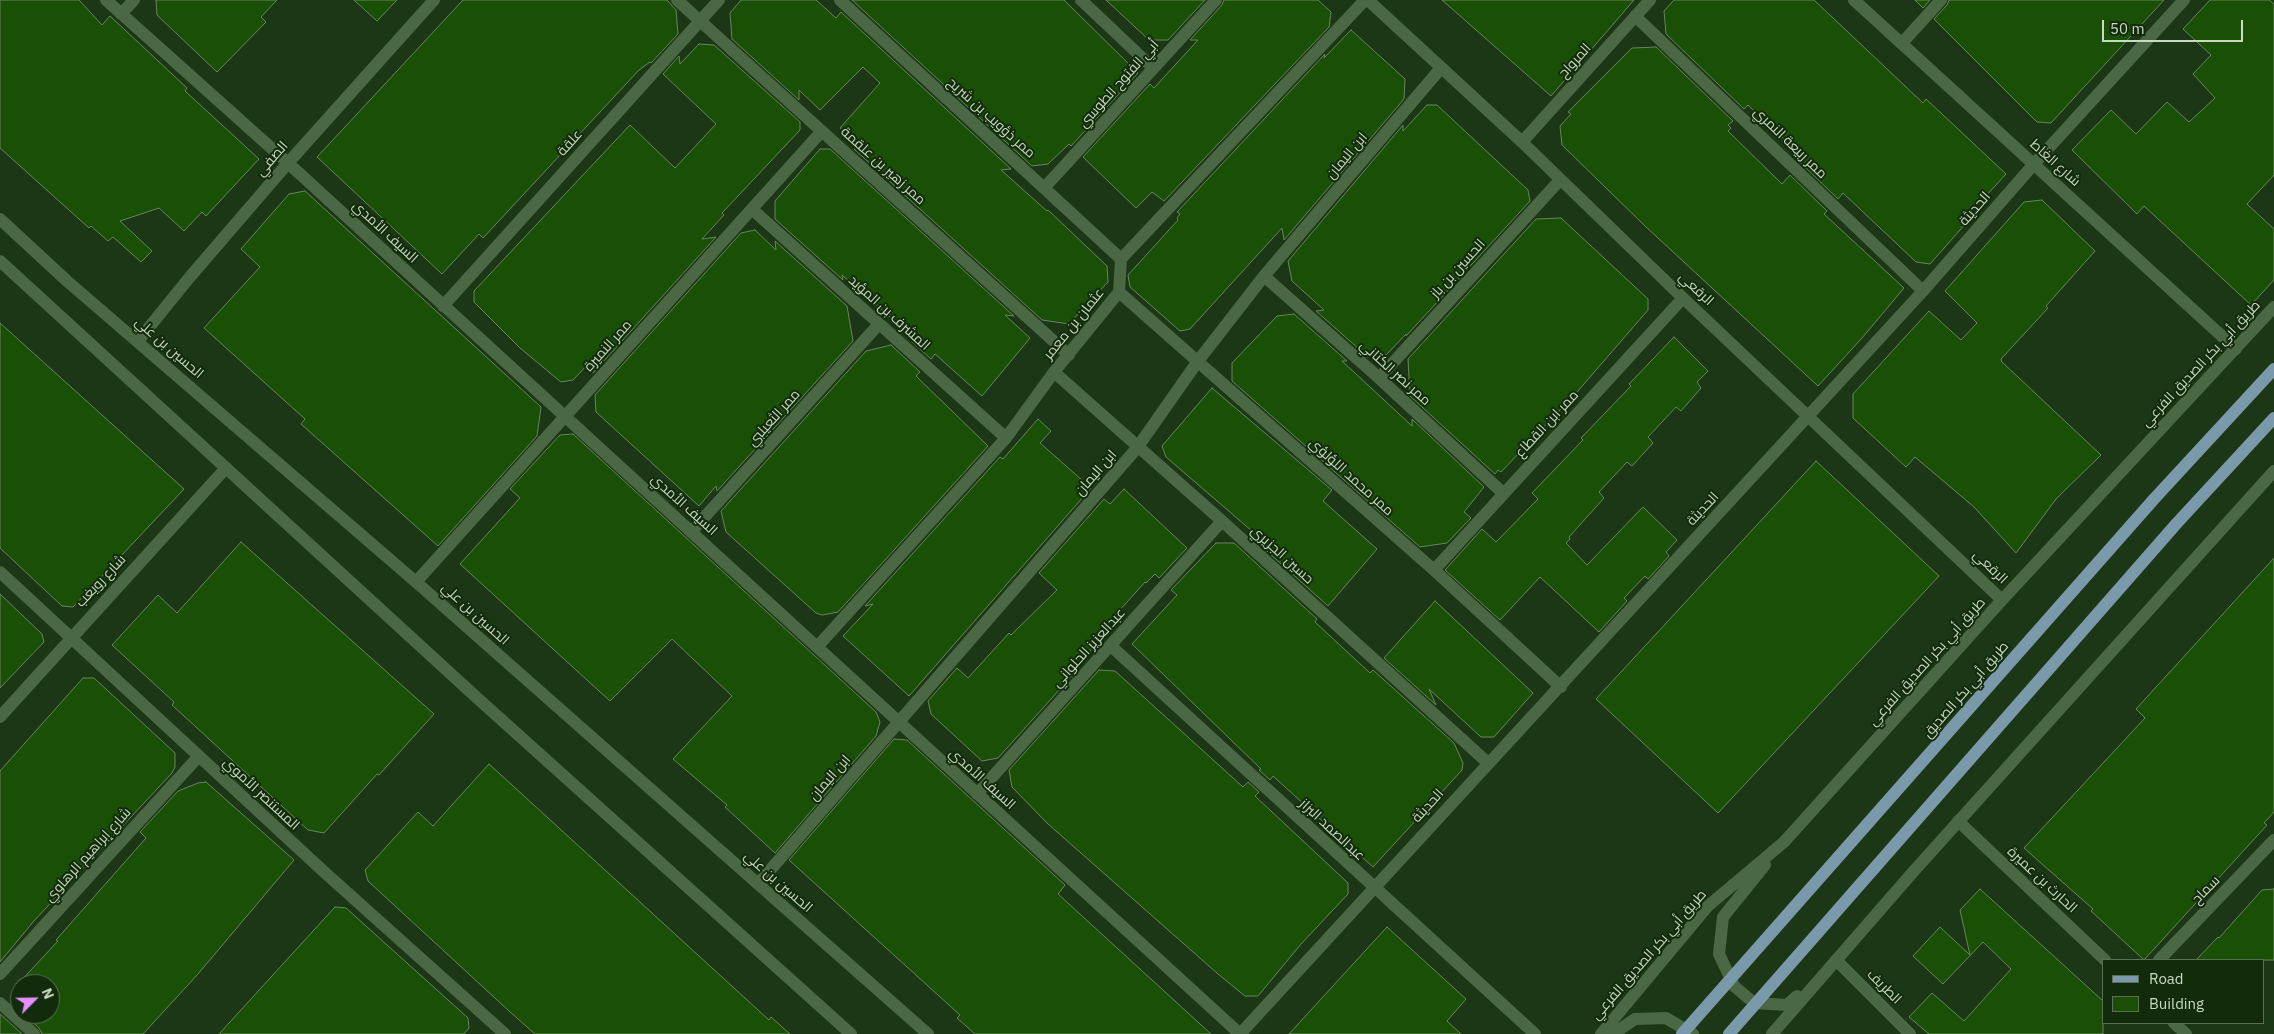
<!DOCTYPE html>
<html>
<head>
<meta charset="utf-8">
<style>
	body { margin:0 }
	#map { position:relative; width:2274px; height:1034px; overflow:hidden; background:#1c3715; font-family:"IBM Plex Sans",sans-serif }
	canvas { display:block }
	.legend { position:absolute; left:2102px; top:959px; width:162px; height:65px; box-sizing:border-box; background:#122c0b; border:1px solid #5b7155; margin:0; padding:6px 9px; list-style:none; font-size:15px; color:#c9d9c4 }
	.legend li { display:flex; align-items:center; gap:10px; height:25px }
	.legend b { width:25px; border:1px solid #5b7155 }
	.north { position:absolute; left:10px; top:974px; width:50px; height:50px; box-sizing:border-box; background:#122c0b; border:1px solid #5b7155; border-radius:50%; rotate:67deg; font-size:14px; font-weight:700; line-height:20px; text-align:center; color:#c9d9c4 }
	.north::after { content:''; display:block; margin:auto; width:18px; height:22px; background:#e88eff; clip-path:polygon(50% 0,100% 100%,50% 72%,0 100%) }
	.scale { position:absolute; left:2102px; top:20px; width:141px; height:22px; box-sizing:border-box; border:2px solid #c9d9c4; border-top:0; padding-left:6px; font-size:15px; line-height:18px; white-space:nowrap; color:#c9d9c4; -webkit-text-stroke:4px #122c0b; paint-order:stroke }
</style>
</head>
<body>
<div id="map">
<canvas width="2274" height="1034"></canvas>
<ul class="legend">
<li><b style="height:6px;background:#7a9aab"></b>Road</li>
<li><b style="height:14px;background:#1a5005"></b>Building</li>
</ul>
<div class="north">N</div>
<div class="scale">50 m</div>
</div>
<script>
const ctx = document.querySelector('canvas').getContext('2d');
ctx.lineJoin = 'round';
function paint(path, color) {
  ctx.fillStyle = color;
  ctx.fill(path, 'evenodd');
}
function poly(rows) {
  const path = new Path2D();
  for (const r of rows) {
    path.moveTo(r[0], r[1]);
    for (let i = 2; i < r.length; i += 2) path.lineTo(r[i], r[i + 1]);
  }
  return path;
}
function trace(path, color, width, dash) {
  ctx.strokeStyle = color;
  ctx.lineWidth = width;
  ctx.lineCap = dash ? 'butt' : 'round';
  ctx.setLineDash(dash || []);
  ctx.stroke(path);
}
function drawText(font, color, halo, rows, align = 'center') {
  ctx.font = font + ' "IBM Plex Sans",Cairo,sans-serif';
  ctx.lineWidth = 4;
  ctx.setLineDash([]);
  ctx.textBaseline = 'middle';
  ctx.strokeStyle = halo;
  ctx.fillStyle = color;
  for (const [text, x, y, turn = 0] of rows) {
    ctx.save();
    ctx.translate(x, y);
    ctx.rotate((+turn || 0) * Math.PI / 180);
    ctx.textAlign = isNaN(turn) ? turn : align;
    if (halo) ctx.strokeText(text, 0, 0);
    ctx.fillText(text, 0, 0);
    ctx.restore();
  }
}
const building = poly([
	[0,0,79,0,102,25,110,16,187,88,185,91,259,159,206,216,202,212,184,231,159,208,120,221,152,251,141,262,113,237,108,241,91,226,89,228,0,148,0,0],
	[156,0,277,0,261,17,266,22,217,72,157,15,156,0],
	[354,0,397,0,377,21,354,0],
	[463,0,667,0,676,10,678,34,651,63,650,62,639,70,483,238,479,234,442,274,317,157,463,0],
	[741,0,816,0,836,18,841,12,1011,169,1001,170,1047,211,1048,210,1107,266,1108,282,1069,324,1042,320,854,149,863,149,840,128,880,83,863,67,820,110,799,90,799,100,732,39,730,13,741,0],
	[852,0,1064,0,1138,73,1071,146,1069,144,1048,164,1032,166,852,0],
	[1106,0,1205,0,1168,40,1149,40,1106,0],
	[1224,0,1318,0,1331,12,1329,27,1164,201,1152,192,1136,208,1083,157,1150,84,1154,88,1198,40,1190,40,1222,5,1224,0],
	[1442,0,1634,0,1551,96,1442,0],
	[1674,0,1814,0,1923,103,1926,99,2006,174,1965,219,1967,222,1930,264,1916,262,1843,193,1838,199,1801,163,1805,159,1748,105,1744,109,1666,34,1664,11,1674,0],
	[1915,0,1930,0,1923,8,1915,0],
	[1949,0,2164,0,2051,123,2037,122,1934,19,1947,5,1949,0],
	[2210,0,2269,0,2274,4,2274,175,2247,204,2274,229,2274,280,2251,305,2144,206,2137,214,2072,150,2111,110,2136,134,2167,102,2189,122,2215,98,2193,74,2211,55,2183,29,2210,0],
	[1351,30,1405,79,1404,99,1284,240,1282,228,1190,329,1180,331,1130,287,1128,275,1178,220,1177,218,1180,214,1177,212,1325,54,1324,58,1351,30],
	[699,44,714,45,800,122,800,130,722,213,724,215,702,239,716,237,593,373,592,360,573,380,561,382,520,348,474,302,474,291,630,125,675,168,716,124,663,74,679,56,680,64,699,44],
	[1656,47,1733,121,1728,125,1731,128,1728,131,1782,184,1790,175,1827,211,1824,214,1904,288,1862,338,1818,386,1645,226,1562,145,1560,126,1571,114,1568,112,1632,48,1656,47],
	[1427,105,1437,105,1528,190,1530,201,1406,336,1406,334,1386,355,1368,357,1316,311,1324,310,1292,281,1288,261,1403,125,1403,131,1427,105],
	[820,149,830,149,1014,316,1005,315,1030,338,982,396,935,354,931,359,911,341,916,340,842,275,843,280,775,219,775,201,820,149],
	[305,191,541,407,537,436,438,546,301,424,305,419,204,328,260,267,241,249,289,194,305,191],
	[2042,200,2095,251,2046,306,2048,308,2001,359,2002,362,2101,455,2056,499,2016,553,1974,507,1915,457,1906,467,1853,418,1853,394,1929,311,1961,340,1977,323,1945,291,2024,202,2042,200],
	[1561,218,1648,299,1648,310,1577,392,1501,472,1498,470,1495,474,1410,396,1408,359,1536,219,1561,218],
	[755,230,776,250,775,241,847,306,853,341,717,491,716,486,699,506,596,412,595,395,741,233,755,230],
	[1294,314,1347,361,1342,361,1412,426,1412,419,1484,487,1464,512,1471,518,1447,543,1420,547,1232,381,1232,363,1277,316,1294,314],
	[0,323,184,489,73,607,62,606,0,548,0,323],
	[1674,337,1708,371,1697,382,1701,388,1681,411,1676,407,1648,437,1653,443,1632,466,1627,462,1599,492,1604,498,1569,537,1570,539,1566,543,1587,565,1643,507,1677,540,1666,552,1669,556,1648,579,1645,576,1624,598,1627,601,1599,632,1540,577,1500,620,1445,570,1482,529,1496,542,1538,499,1532,493,1583,440,1581,438,1631,386,1629,384,1674,337],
	[891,345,920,372,916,376,988,446,838,612,822,615,816,613,726,532,721,511,866,351,891,345],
	[1212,388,1332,490,1323,501,1377,549,1328,606,1259,544,1267,544,1166,457,1162,446,1212,388],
	[1038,419,1051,431,1040,443,1091,488,909,696,843,636,873,604,865,606,1000,457,1003,459,1038,419],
	[573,434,876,712,880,722,876,736,775,853,725,807,727,805,673,759,732,696,672,639,610,701,460,564,520,498,510,489,560,435,573,434],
	[1816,461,1939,576,1718,813,1596,699,1816,461],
	[1124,489,1187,548,1159,578,1155,574,1146,583,1145,582,1093,640,1097,643,1074,669,1078,669,998,758,982,761,931,714,928,701,957,668,968,678,1009,633,1011,635,1057,590,1039,573,1104,499,1110,504,1124,489],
	[241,542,434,714,379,775,377,774,324,833,308,830,196,727,172,705,174,702,112,645,158,595,177,613,241,542],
	[1216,543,1234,543,1317,619,1315,622,1370,673,1373,670,1454,743,1463,763,1462,770,1373,867,1273,776,1270,780,1259,770,1261,769,1132,644,1177,595,1171,590,1216,543],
	[2274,558,2274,812,2264,823,2267,825,2144,960,2091,911,2093,909,2024,848,2145,718,2136,709,2274,558],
	[0,594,42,634,44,642,0,688,0,594],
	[1435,601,1533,693,1494,737,1481,737,1429,689,1436,705,1384,658,1435,601],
	[1099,670,1115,671,1243,787,1248,782,1259,792,1255,796,1348,883,1348,894,1301,944,1258,996,1245,996,1218,974,1047,823,1012,787,1009,770,1099,670],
	[83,678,94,678,175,753,175,767,172,773,33,922,0,962,0,771,83,678],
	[894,739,907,740,1065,885,1058,894,1211,1034,975,1034,957,1018,960,1015,789,860,894,739],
	[489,764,769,1020,771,1017,790,1034,535,1034,509,1011,368,881,365,870,418,812,433,826,489,764],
	[206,782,294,860,198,974,143,1034,42,1034,39,1028,24,1014,50,1014,50,984,18,984,58,941,56,940,146,838,140,832,178,791,198,783,206,782],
	[1980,889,2103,1001,2103,1034,1929,1034,1909,1017,1932,993,1964,1021,2011,969,1983,942,1943,984,1913,956,1940,927,1970,955,1960,910,1980,889],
	[2274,889,2274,960,2196,960,2218,937,2219,938,2262,890,2274,889],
	[335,907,346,908,468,1018,469,1028,464,1034,219,1034,335,907],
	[1387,927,1466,999,1447,1021,1461,1034,1289,1034,1387,927],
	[0,1014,22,1034,0,1034,0,1014]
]);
const minor = poly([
	[106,0,288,163,1240,1034],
	[677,0,1069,355],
	[840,0,1121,259],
	[1081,0,1153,68],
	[1368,0,1522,142,1683,298,2002,600],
	[121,14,134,0],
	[1635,16,1923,291],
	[1902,43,1941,0],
	[1522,142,1650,0],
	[1045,187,1216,0],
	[753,210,1006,438],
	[1264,276,1379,378,1503,493],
	[1119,292,1434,570,1561,687],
	[443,306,719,0],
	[138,341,189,278,288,163,434,0],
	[1054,372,1222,521,1488,763],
	[1379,378,1560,180],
	[691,532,879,324],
	[1434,570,1683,298],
	[0,572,322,870,505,1034],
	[416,582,822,131],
	[1111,646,1535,1034],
	[817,647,1006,438,1054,372,1119,292,1121,259,1365,0],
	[0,717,226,468],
	[977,794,1222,521],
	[1958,821,2105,960],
	[758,884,1137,448,1198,361,1264,276,1441,68],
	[1836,960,1910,1034],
	[2159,960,2274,840],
	[0,974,199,756],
	[0,1003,34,1034],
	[2174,1023,2186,1034],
	[1240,1034,1923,291,2034,164,2184,0]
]);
const tertiary = poly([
	[1854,0,2236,349],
	[0,219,67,281,416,582,928,1034],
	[0,261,475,696,851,1034],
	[1765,865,1723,917,1719,954,1734,986,1754,1003,1787,1005,1797,996],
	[1601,1034,1708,906,1784,842,2002,600,2274,307],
	[1613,1034,1635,1019,1666,1018,1693,1034],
	[1772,1034,1913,872,2274,471]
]);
const primary = poly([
	[1682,1034,2154,499,2274,369],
	[1729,1034,2177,523,2274,418]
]);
const streetNames = [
	["المرواح",1575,61,-48],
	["أبي الفتوح الطوسي",1119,84,-48],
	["ممر ذؤويب بن شريح",991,118,42],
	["علقة",570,143,-48],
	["ممر ربيعة النمري",1790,143,44],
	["ابن اليمان",1347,156,-50],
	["الصفي",272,159,-49],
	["شارع الغاط",2055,163,42],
	["ممر زهير بن علقمة",883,166,42],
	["الحديثة",1975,209,-49],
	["السيف الأمدي",385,232,43],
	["الحسين بن باز",1458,269,-48],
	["الرقعي",1696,289,43],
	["المشرف بن المؤيد",889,313,42],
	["عثمان بن معمر",1074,324,-51],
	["ممر النميرة",608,346,-48],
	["الحسين بن علي",169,348,41],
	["طريق أبي بكر الصديق الفرعي",2201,364,-47],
	["ممر نصر الكتاني",1395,373,42],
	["ممر الثعيلبي",774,418,-48],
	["ممر ابن القطاع",1547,424,-47],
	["ابن اليمان",1096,473,-49],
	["ممر محمد اللؤلؤي",1351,477,42],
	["السيف الأمدي",684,505,42],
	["الحديثة",1703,509,-47],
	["حسين الجزيري",1282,555,42],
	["الرقعي",1990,567,44],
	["شارع رويغب",101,581,-47],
	["الحسين بن علي",475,614,42],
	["عبدالعزيز الحلواني",1089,648,-48],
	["طريق أبي بكر الصديق الفرعي",1927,662,-48],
	["طريق أبي بكر الصديق",1966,690,-49],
	["ابن اليمان",830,778,-49],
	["السيف الأمدي",982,779,42],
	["المستنصر الأموي",261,794,43],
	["الحديثة",1428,806,-48],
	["عبدالصمد البزاز",1332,830,43],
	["شارع إبراهيم الرهاوي",88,855,-48],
	["الحارث بن عميرة",2042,880,43],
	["الحسين بن علي",778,882,41],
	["سماح",2206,890,-46],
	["طريق أبي بكر الصديق الفرعي",1649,955,-49],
	["الطريف",1884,987,45]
];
paint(building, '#1a5005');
trace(building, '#688560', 1);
trace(minor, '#4b6844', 12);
trace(tertiary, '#4b6844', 12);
trace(primary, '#7a9aab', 12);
drawText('14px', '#c9d9c4', '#122c0b', streetNames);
</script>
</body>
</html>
